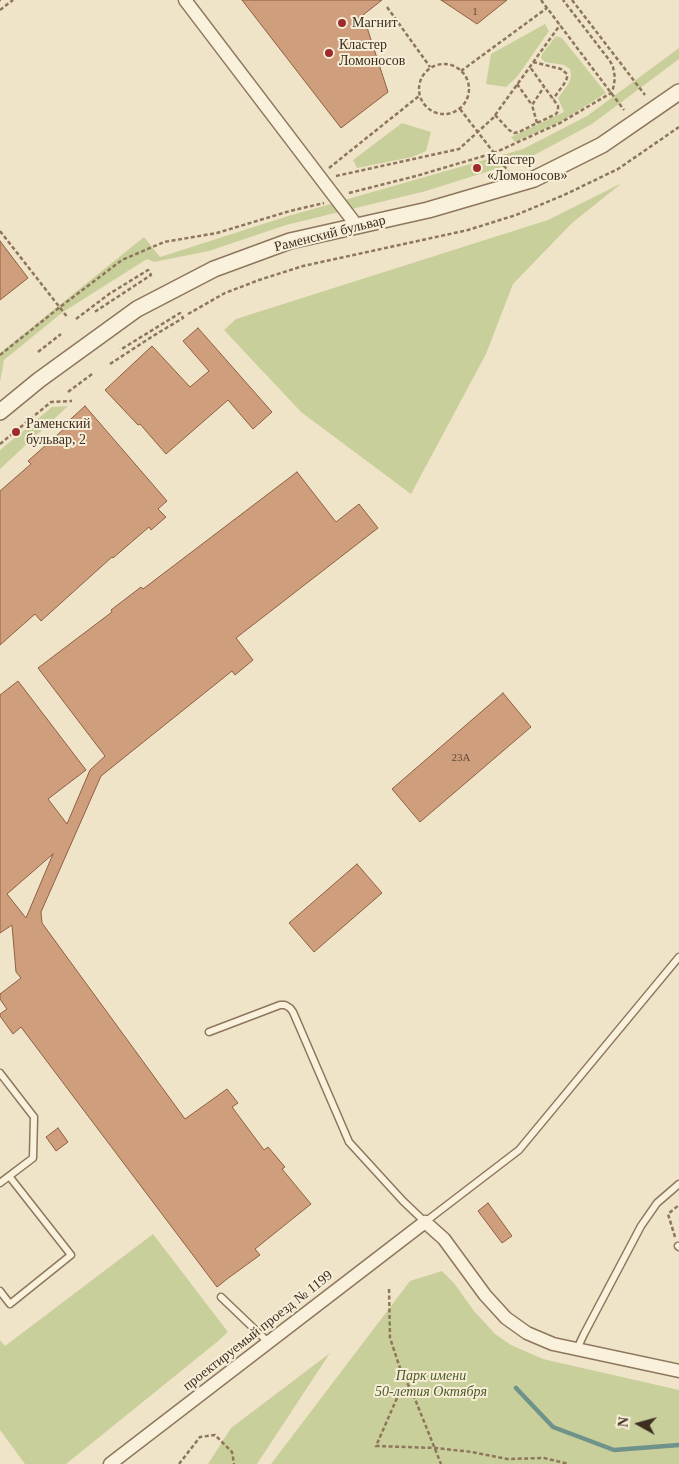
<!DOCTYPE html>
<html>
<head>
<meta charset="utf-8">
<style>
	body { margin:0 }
	#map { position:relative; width:679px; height:1464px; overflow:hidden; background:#f0e4c8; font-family:"Times New Roman",serif }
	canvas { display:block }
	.north { position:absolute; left:614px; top:1399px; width:50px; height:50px; -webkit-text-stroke:4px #f7eed8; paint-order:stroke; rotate:277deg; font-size:14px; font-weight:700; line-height:20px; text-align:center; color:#3d2e20 }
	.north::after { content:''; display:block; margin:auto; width:18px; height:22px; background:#3d2e20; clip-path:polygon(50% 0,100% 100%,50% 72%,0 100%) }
</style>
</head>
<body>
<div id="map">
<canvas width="679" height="1464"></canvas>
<div class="north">N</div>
</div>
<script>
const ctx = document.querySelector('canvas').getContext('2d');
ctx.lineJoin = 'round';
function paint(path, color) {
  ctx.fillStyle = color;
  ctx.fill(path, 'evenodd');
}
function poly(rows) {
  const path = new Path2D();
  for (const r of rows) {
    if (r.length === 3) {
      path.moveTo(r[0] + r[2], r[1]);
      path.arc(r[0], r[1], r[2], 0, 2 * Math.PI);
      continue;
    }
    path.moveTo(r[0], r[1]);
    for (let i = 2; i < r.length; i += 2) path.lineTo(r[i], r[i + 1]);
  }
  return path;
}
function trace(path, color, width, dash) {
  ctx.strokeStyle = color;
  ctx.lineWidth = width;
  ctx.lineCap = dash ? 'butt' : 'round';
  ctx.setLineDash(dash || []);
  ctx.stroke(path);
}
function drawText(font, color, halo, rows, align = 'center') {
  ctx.font = font + ' "Times New Roman",serif';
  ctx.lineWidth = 4;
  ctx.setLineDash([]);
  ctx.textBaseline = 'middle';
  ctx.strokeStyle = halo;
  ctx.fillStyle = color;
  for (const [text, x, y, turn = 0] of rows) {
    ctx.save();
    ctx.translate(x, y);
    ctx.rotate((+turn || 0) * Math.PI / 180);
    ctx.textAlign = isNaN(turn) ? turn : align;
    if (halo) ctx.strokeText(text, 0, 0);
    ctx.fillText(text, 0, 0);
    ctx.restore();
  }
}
const green = poly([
	[545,24,549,31,517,77,506,87,486,84,491,54],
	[556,36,562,38,606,93,560,122,515,142,511,137,564,112,558,98,569,83,571,76,570,69,564,65,545,62,541,58,542,54],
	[679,48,679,59,592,124,527,159,426,191,286,225,209,251,154,262,147,259,63,312,4,360,0,382,0,353,144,237,160,257,285,217,523,149,587,116],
	[402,123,431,132,426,151,412,157,357,168,353,160],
	[622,183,572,223,513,284,486,354,411,494,301,412,224,330,236,319,548,220],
	[68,406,0,469,0,450,52,407],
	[153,1234,228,1332,217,1342,66,1464,25,1464,0,1430,0,1340,5,1346],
	[442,1271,454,1283,474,1311,485,1323,495,1334,511,1345,543,1359,679,1390,679,1464,271,1464,410,1281],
	[330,1353,257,1464,208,1464,231,1428]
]);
const stream = poly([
	[516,1388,553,1427,614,1450,679,1445]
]);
const building = poly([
	[242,0,382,0,363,15,388,92,341,128,242,0],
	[441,0,507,0,477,24,441,0],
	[0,241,28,278,0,300,0,241],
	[198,328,272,412,253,429,228,400,166,454,140,424,138,425,105,390,152,346,190,387,209,371,183,341,198,328],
	[85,406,167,501,158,509,166,517,151,530,149,527,113,558,112,557,41,621,35,614,0,645,0,491,31,464,28,461,64,429,62,427,85,406],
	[297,472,336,522,359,504,378,528,236,638,253,660,235,675,232,671,101,776,41,912,42,923,185,1119,227,1089,238,1103,232,1107,264,1150,268,1147,285,1167,282,1169,311,1204,255,1249,260,1255,227,1279,217,1287,21,1027,13,1034,0,1016,0,1014,7,1009,0,999,0,994,21,978,16,972,12,925,0,933,0,695,18,681,86,770,48,799,67,824,90,770,105,756,38,668,112,612,111,610,141,587,143,589,297,472],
	[53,854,26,918,7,894,53,854],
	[503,693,531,727,420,822,392,789,503,693],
	[357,864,382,893,314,952,289,923,357,864],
	[58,1128,68,1142,56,1151,46,1137,58,1128],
	[488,1203,512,1236,502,1243,478,1211,488,1203]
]);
const path = poly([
	[0,0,1,0],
	[541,0,624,110],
	[572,0,645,95],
	[387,7,430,67],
	[0,10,13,0],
	[533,62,561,69,567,74,567,78,564,84,553,99],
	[444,89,25],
	[461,71,547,8],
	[517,84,532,105],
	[460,109,508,171],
	[495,115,509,130,514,133,519,132,537,123,556,114,558,111,558,106,530,67],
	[537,123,532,105,544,87],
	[329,168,419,96],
	[336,176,459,149,493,118,560,25],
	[349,193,416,176,494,153,560,123,611,93,613,89,615,78,613,67,610,61,563,0],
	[0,231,68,318],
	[188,314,225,293,259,280,303,266,468,230,516,215,564,195,618,169,679,127],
	[76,319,109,294,148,270,151,275,93,313],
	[38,352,61,334],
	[0,355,60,307,122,260,164,242,217,233,290,211,324,203],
	[110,364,153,336,183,318,180,313,120,350],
	[68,392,92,374],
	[0,444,51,402,72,401],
	[675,1237,668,1214,679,1205],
	[389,1289,390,1338,400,1368,415,1399,441,1464],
	[397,1398,376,1446,436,1448,472,1452,507,1459,544,1458,569,1464],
	[179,1464,200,1437,215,1435,232,1452,234,1464]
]);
const service = poly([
	[209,1032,280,1005,285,1005,290,1008,293,1012,349,1142,403,1201,425,1222,519,1150,679,957],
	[0,1073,34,1117,33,1158,0,1183],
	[678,1246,679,1247],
	[0,1291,10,1304,71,1255,9,1176],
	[221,1297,268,1342],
	[577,1349,584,1334,641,1226,657,1203,679,1184]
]);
const minor = poly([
	[185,0,357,226],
	[110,1464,425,1222,444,1239,485,1295,506,1318,527,1333,553,1344,679,1371]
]);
const tertiary = poly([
	[0,412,39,380,137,309,214,269,290,241,428,210,534,179,602,145,679,92]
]);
const markers = [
	[342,23,5,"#9e2a2b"],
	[329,53,5,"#9e2a2b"],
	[477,168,5,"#9e2a2b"],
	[16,432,5,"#9e2a2b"]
];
const numberNames = [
	["1",475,12],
	["23А",461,758]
];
const poiNames = [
	["Магнит",352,23],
	["Кластер",339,45],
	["Ломоносов",339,61],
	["Кластер",487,160],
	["«Ломоносов»",487,176],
	["Раменский",26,424],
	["бульвар, 2",26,440]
];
const streetNames = [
	["Раменский бульвар",330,234,-14],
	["проектируемый проезд № 1199",258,1331,-38]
];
const parkNames = [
	["Парк имени",431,1376],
	["50-летия Октября",431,1392]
];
paint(green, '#c9cf9b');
trace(stream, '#6f938a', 4.5);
paint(building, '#cf9f7d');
trace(building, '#8d5f41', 1);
trace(service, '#8d765c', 9);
trace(minor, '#8d765c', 15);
trace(tertiary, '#8d765c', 18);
trace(path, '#8d765c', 2.5, [4, 2.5]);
trace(service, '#faf1dc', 6);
trace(minor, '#faf1dc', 12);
trace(tertiary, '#faf1dc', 15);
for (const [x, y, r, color] of markers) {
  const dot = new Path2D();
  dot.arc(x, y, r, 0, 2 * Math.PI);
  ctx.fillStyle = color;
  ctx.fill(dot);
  trace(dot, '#f7eed8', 2);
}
drawText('11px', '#624a37', null, numberNames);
drawText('14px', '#3d2e20', '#f7eed8', poiNames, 'left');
drawText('14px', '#3d2e20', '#f7eed8', streetNames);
drawText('italic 14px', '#4d5a26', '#f7eed8', parkNames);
</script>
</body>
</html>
